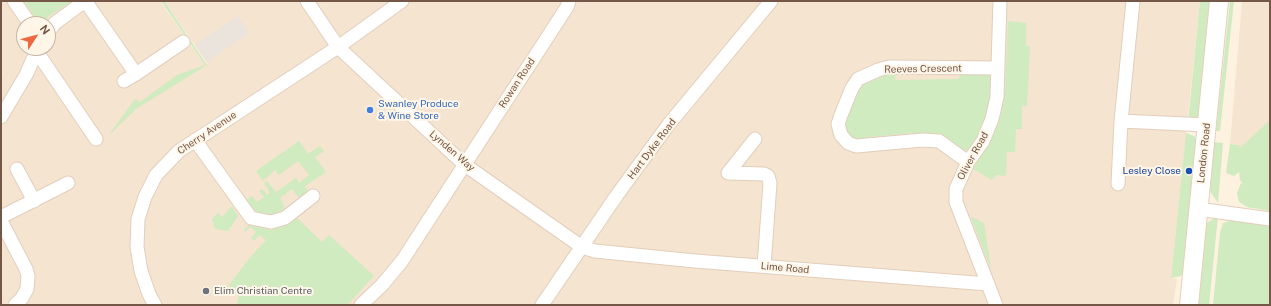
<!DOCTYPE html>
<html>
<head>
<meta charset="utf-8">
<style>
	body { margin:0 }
	#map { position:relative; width:1271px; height:306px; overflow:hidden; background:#fdf2e0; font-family:"Public Sans",sans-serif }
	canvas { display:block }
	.frame { position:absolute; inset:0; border:2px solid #755747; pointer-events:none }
	.north { position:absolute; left:16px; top:16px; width:40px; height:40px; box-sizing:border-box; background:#fff6e8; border:1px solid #c8b6a8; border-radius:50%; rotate:54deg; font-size:11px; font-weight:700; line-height:16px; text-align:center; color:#755747 }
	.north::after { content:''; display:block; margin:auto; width:14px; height:18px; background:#ed6740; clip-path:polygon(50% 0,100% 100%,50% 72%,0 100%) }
</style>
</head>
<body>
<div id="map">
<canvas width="1271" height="306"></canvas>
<div class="frame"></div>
<div class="north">N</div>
</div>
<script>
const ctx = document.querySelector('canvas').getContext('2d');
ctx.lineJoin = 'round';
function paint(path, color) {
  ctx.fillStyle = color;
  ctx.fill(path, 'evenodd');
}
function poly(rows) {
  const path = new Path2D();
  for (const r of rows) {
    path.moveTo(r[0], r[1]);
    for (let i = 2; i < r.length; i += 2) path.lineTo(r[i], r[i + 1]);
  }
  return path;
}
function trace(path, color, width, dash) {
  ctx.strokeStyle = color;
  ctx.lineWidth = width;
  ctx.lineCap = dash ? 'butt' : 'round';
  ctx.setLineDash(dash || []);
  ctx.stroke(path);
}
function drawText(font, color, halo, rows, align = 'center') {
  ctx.font = font + ' "Public Sans",sans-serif';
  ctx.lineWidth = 4;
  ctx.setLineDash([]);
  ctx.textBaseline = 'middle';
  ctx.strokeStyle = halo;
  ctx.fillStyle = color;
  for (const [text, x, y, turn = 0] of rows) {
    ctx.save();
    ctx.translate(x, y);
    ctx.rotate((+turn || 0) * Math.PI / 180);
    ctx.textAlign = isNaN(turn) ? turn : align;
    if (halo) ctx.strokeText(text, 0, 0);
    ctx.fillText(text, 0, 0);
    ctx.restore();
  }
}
const residential = poly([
	[1,1,160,1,205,65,207,63,164,1,1200,1,1171,278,1177,279,1173,305,1,305,1,71,10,83,1,70],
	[24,24,48,24,48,48,24,48],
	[1242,1,1270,1,1270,121,1240,149,1239,145,1230,144]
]);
const industrial = poly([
	[238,16,249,33,207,62,195,45]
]);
const green = poly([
	[19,1,77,1,75,4,69,3,48,17,43,24,37,24,37,20,26,4],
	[161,1,164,1,207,65,136,109,108,136,135,99,140,102,177,75,205,65],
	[1200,1,1212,1,1199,120,1188,122],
	[1230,1,1234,1,1220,131,1216,131],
	[1008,21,1026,23,1026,46,1030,46,1027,106,1022,106,1022,129,1016,129,1015,152,1007,152,1006,176,996,175,992,180,973,169,994,133,1002,111,1005,93],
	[962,72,989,74,992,78,988,111,977,137,968,150,962,151,911,133,870,137,863,141,854,141,843,130,845,116,861,83,878,73,896,73,895,80,958,79],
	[1270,120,1270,211,1247,207,1239,202,1237,193,1241,183,1243,184,1240,180,1239,172,1234,176,1226,173,1230,144,1239,145,1240,148],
	[1186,133,1194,136,1197,140,1184,273,1181,276,1171,278],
	[299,141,308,154,320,146,324,151,315,157,326,172,305,186,309,193,303,197,298,197,292,189,280,198,284,205,283,210,272,215,259,213,252,208,246,200,252,196,257,202,264,197,259,191,262,189,267,195,270,193,264,183,267,181,276,192,296,178,299,183,309,175,298,161,279,175,275,170,263,181,256,171],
	[1214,142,1223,143,1218,203,1210,191],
	[232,206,238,216,228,231,215,229,212,219,218,213,222,217],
	[1218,216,1209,305,1197,305,1205,224],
	[972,217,984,223,991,269,971,218],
	[297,218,322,242,329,235,374,276,347,305,237,305,239,295,226,289,248,260,266,240,259,235,254,241,251,238,256,232,250,227,245,232,244,229,249,225,272,230,287,225],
	[1233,220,1270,224,1270,305,1213,305,1220,233,1223,223]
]);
const street = poly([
	[14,1,30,24],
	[307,1,338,47,465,165,582,247,595,251,695,261,988,284],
	[86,2,136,74,124,81],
	[48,32,55,23,85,1],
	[37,52,96,139],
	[136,74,183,42],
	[1,117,26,75,38,48],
	[1121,121,1207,125],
	[755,139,728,173,764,174,768,176,770,183,764,266],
	[195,140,251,218,271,222,285,218,313,196],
	[968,162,939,141,923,140,856,146,848,143,841,135,838,124,841,115,852,88,858,79,878,70,889,67,997,68],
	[17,169,34,201],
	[1118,184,1121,121,1133,1],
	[1198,209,1270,219],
	[1,217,68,183],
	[1,221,26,269,28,276,27,289,22,298,15,305],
	[155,305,149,294,141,271,137,247,138,219,145,197,156,175,179,151,338,47,402,1],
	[361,305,382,285,402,261,567,7,569,1],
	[542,305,617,195,669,124,771,1],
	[996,305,956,202,956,189,968,162,983,141,992,119,997,97,1000,1]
]);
const secondary = poly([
	[1189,305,1219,1]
]);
const markers = [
	[370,110,4,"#3f7fe0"],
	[1189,171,4,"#1a4fb4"],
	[206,291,4,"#6b7280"]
];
const streetNames = [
	["Reeves Crescent",923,69,-1],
	["Rowan Road",517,83,-57],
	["Cherry Avenue",207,133,-34],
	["Hart Dyke Road",652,149,-53],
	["Lynden Way",452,151,41],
	["London Road",1204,153,-84],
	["Oliver Road",973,156,-61],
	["Lime Road",785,268,5]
];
const shopNames = [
	["Swanley Produce",378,104],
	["& Wine Store",378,116]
];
const transitNames = [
	["Lesley Close",1181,171]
];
const worshipNames = [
	["Elim Christian Centre",214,291]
];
paint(residential, '#f5e4cf');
paint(industrial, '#ebe4dc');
paint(green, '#d0ebbf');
trace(street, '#e2cebc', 15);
trace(secondary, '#e7cfba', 20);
trace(street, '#fff', 13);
trace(secondary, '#fff', 18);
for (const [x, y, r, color] of markers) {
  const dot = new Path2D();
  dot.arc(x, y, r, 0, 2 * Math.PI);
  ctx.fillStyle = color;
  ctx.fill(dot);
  trace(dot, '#fff6e8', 1.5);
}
drawText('10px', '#755747', '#fff6e8', streetNames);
drawText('10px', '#366cbe', '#fff6e8', shopNames, 'left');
drawText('10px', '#164399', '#fff6e8', transitNames, 'right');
drawText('10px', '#5b616d', '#fff6e8', worshipNames, 'left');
</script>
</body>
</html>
